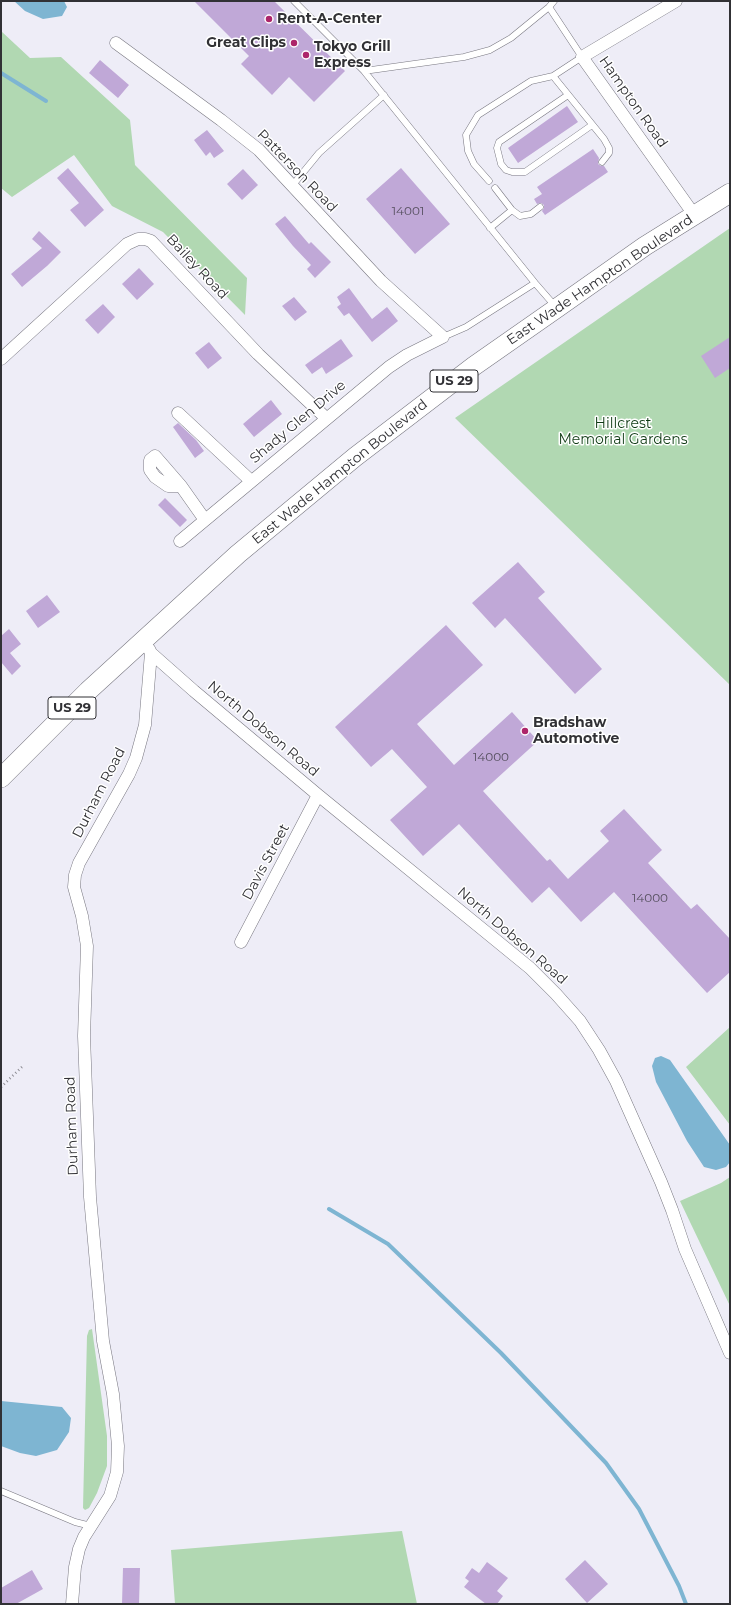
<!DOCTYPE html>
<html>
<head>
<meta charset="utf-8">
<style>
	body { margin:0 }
	#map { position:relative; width:731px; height:1605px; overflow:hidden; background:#eeedf7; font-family:Montserrat,sans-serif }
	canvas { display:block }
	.frame { position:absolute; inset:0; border:2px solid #313135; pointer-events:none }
</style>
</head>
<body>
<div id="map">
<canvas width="731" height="1605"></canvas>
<div class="frame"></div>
</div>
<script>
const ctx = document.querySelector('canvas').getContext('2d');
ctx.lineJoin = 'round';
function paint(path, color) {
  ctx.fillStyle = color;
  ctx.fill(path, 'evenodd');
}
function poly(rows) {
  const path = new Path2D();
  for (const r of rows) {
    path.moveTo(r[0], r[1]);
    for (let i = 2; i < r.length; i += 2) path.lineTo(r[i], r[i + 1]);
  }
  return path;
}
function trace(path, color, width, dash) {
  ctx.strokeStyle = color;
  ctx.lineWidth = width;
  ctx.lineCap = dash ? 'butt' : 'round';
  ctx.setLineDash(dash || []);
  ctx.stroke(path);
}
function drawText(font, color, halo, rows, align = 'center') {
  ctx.font = font + ' Montserrat,sans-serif';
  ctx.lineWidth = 3;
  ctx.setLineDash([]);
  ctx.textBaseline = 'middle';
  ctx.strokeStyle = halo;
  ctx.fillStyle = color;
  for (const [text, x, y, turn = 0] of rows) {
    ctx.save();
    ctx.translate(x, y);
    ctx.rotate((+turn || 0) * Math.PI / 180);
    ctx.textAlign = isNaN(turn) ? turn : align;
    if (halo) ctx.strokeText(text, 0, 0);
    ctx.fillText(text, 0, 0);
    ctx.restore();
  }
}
const green = poly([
	[1,31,30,58,61,57,130,120,135,165,247,278,245,315,163,232,112,206,74,155,12,197,1,188],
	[730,228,730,685,455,418],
	[730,1027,730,1125,686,1067],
	[730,1177,730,1306,680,1201,721,1183],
	[92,1329,107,1436,107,1466,97,1493,89,1508,85,1510,83,1508,87,1336,89,1330],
	[402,1531,417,1604,175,1604,171,1550]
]);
const water = poly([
	[14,1,64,1,67,7,62,16,43,19,25,11],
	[661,1056,670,1060,730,1145,730,1162,726,1167,716,1170,704,1167,687,1141,656,1082,652,1066,655,1058],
	[1,1401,62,1407,71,1418,69,1432,57,1450,36,1456,20,1453,1,1446]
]);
const stream = poly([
	[1,73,46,101],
	[329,1209,388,1244,501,1353,606,1463,639,1509,679,1586,686,1604]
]);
const building = poly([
	[194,1,274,1,345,71,314,102,289,77,272,95,241,64,249,56],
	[100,60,129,85,118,98,89,73],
	[567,106,578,122,518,163,508,148],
	[207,130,224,151,214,158,210,152,206,156,194,140],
	[593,149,599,158,598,164,601,166,604,166,608,172,545,215,542,211,544,208,544,205,541,203,537,204,534,199,542,194,537,187],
	[68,168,104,210,85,227,70,210,79,203,57,178],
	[401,168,450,224,415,254,366,199],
	[243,169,258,185,242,200,227,184],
	[285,216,309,244,311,242,331,262,315,278,307,269,311,265,293,246,275,224],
	[39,231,61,252,47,266,22,287,11,274,42,248,32,239],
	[139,268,154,284,137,300,122,284],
	[349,288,372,319,387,307,398,321,372,342,349,313,344,316,337,307,341,304,337,297],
	[294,297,307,312,295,321,282,306],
	[103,304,115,317,98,334,85,320],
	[730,337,730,368,715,378,701,356],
	[341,339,353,356,326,374,322,367,312,374,305,365],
	[209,342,222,358,208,369,195,353],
	[271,400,282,414,254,437,243,424],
	[178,423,196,440,204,451,195,458,173,427],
	[165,498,187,520,180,527,158,505],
	[518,562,545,592,538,598,602,669,575,694,505,618,495,628,472,603],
	[47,595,60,612,38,628,26,611],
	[446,625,483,665,417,724,454,765,512,712,538,741,483,791,547,861,550,859,568,879,609,841,600,831,624,809,662,850,648,863,691,909,697,904,730,939,730,972,707,993,614,892,581,922,549,887,532,903,459,824,423,856,390,820,427,787,392,749,371,767,335,727],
	[9,629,21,644,10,653,21,666,12,675,1,662,1,636],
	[585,1560,608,1584,587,1603,565,1579],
	[487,1562,508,1578,497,1591,503,1596,497,1604,486,1604,464,1587,469,1581,465,1578,472,1568,479,1573],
	[123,1568,140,1568,139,1604,122,1604],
	[32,1570,43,1589,16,1604,1,1604,1,1588]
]);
const path = poly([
	[1,1087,23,1066]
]);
const lane = poly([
	[294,1,364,71,535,283,555,306],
	[364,71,464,57,490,50,511,38,549,7,554,1],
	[553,76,604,139,609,148,609,153,602,162],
	[568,95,499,142,497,148,501,164,506,170,512,172,525,172,592,125],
	[489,181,474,164,468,151,466,135,478,115,531,81,553,76,582,57,549,7],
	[292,186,319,153,384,95],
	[495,188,512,210,520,216,531,214,540,207],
	[490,228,512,210],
	[443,337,466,327,535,283],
	[1,1491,75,1522,91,1526]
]);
const street = poly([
	[676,1,582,57,695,216],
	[116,43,221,120,259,150,381,281,443,337,407,355,389,367,180,541],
	[1,359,127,244,138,239,145,239,151,241,258,354,326,418],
	[178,413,251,481],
	[181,486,168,486,155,477,150,470,150,460,155,456,181,486,205,520],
	[149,649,151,653,194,691,318,795,530,968,556,994,580,1021,599,1050,616,1081,661,1182,672,1210,685,1249,730,1353],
	[241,942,318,795],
	[72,1604,75,1567,79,1549,84,1537,110,1496,117,1472,118,1446,113,1394,103,1341,90,1197,84,1036,87,946,82,916,74,887,75,875,79,863,129,774,136,758,145,725,151,653]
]);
const primary = poly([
	[1,778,88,691,238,554,355,457,474,366,557,308,645,246,730,193]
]);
const markers = [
	[269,19,4,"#ad256a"],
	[294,43,4,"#ad256a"],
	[306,55,4,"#ad256a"],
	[525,731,4,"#ad256a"]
];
const numberNames = [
	["14001",408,211],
	["14000",491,757],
	["14000",650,898]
];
const shields = [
	[454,381,48],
	[72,708,48]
];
const shieldNames = [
	["US 29",454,381],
	["US 29",72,708]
];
const poiNames = [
	["Rent-A-Center",277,19],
	["Great Clips",286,43,"right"],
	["Tokyo Grill",314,47],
	["Express",314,63],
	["Bradshaw",533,723],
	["Automotive",533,739]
];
const streetNames = [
	["Hampton Road",633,102,55],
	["Patterson Road",297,171,46],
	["Bailey Road",197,267,47],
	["East Wade Hampton Boulevard",600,280,-34],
	["Shady Glen Drive",298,422,-40],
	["East Wade Hampton Boulevard",340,472,-39],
	["North Dobson Road",263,729,40],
	["Durham Road",99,793,-63],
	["Davis Street",266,862,-62],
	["North Dobson Road",512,936,41],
	["Durham Road",72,1126,-92]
];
const parkNames = [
	["Hillcrest",623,424],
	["Memorial Gardens",623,440]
];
paint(green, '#b1d8b2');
paint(water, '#7eb5d2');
trace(stream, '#7eb5d2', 4);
paint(building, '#c0a8d7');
trace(lane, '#787780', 7);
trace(street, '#787780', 13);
trace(primary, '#787780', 20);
trace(path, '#8b8a91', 2.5, [1, 3]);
trace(lane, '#fff', 6);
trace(street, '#fff', 12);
trace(primary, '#fff', 19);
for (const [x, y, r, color] of markers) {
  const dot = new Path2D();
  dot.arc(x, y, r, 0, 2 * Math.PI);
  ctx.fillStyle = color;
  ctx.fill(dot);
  trace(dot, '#fff', 1.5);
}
drawText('12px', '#554f5e', null, numberNames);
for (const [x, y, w] of shields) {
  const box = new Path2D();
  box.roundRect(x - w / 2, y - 11, w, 22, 3);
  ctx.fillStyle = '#fff';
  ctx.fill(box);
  trace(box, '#313135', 1);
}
drawText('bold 13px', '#313135', null, shieldNames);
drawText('bold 14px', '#313135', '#fff', poiNames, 'left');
drawText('14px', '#313135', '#fff', streetNames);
drawText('14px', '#0e3a13', '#fff', parkNames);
</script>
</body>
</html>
